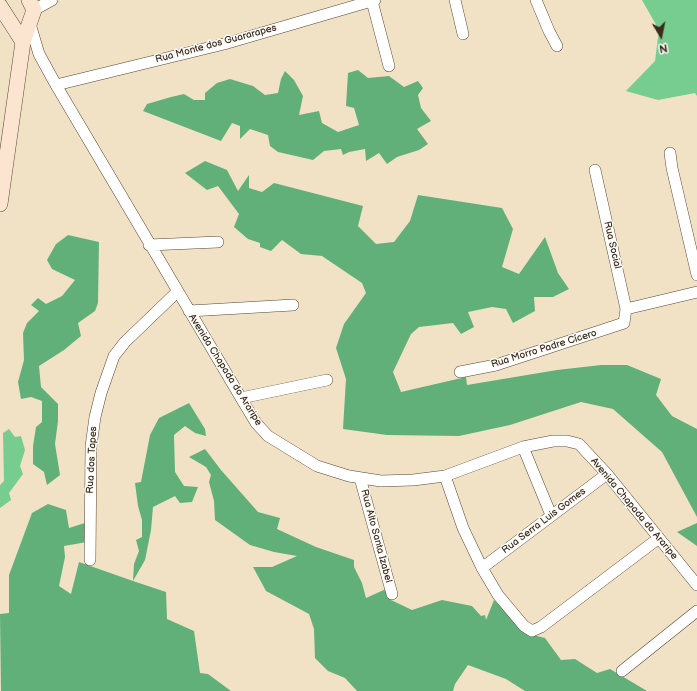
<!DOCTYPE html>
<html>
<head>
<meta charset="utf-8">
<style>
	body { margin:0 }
	#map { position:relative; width:697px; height:691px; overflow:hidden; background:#f1e2c5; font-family:"Balsamiq Sans",sans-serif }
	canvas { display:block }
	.north { position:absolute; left:641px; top:16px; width:40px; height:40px; -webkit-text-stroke:3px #fdfcf7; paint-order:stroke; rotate:170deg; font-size:11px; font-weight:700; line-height:16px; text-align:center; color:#3b2a1e }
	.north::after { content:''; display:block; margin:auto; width:14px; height:18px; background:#3b2a1e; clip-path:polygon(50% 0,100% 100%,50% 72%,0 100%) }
</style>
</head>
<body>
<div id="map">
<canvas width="697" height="691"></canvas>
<div class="north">N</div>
</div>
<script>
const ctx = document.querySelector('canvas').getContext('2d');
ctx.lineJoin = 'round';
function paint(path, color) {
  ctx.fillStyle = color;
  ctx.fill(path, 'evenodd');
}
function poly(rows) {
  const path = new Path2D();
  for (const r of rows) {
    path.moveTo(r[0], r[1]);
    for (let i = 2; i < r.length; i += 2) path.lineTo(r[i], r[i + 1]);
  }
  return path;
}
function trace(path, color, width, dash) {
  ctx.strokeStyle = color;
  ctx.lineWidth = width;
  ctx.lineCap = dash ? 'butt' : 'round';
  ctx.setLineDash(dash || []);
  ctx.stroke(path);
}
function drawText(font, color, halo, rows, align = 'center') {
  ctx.font = font + ' "Balsamiq Sans",sans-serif';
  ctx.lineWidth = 3;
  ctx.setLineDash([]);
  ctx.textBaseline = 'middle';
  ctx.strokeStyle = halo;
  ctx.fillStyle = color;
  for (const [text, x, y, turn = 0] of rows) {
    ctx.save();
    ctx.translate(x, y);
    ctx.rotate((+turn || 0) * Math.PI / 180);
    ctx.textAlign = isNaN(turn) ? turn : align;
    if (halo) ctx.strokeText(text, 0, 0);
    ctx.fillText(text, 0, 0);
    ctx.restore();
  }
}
const green = poly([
	[642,0,697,0,697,96,695,93,658,100,626,91,655,61,659,30],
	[9,429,15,437,21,436,25,450,20,466,23,474,9,493,11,500,0,508,0,485,4,481,3,433]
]);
const forest = poly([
	[358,70,368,78,389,76,404,87,418,81,423,88,418,95,421,108,431,121,417,129,428,144,419,150,397,157,387,164,379,153,366,161,365,149,349,152,343,155,341,149,324,151,313,160,278,152,270,146,268,135,250,129,240,139,240,126,232,123,221,141,143,111,147,104,171,97,184,94,194,100,205,100,205,93,217,83,230,79,253,86,265,95,278,93,281,79,285,71,294,80,303,96,299,115,319,111,322,123,338,132,359,125,354,108,346,106,348,73],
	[205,161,227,170,238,191,249,175,249,188,262,192,274,183,363,206,358,226,376,244,394,242,410,221,418,195,502,208,513,229,502,267,519,274,545,237,558,273,569,289,553,297,534,297,535,311,513,323,506,309,492,307,468,312,474,327,461,334,453,323,419,327,411,334,393,372,401,392,466,377,467,385,557,370,601,365,627,365,661,379,656,395,672,416,697,429,697,517,662,452,613,409,581,402,510,425,459,436,387,435,343,429,346,379,336,348,344,324,366,293,362,283,322,256,301,254,282,240,271,251,260,247,260,243,248,239,234,227,239,214,218,186,207,190,185,173],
	[68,235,99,242,98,303,95,311,78,323,81,336,64,350,39,366,41,387,58,404,58,421,55,444,60,475,47,485,44,472,33,464,33,446,36,427,42,422,42,401,31,397,21,399,18,382,24,360,23,333,27,323,39,311,31,305,38,298,46,304,62,296,75,280,52,269,47,260,56,244],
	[189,403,205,429,206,436,195,433,185,426,174,435,175,472,184,486,198,487,192,502,180,503,175,496,153,507,151,530,145,560,133,581,166,592,167,619,194,631,200,673,208,674,231,691,1,691,0,614,9,613,9,575,32,513,48,504,66,510,69,528,88,522,87,542,64,546,65,557,59,586,71,594,79,562,133,581,134,564,139,551,136,540,142,537,142,520,138,506,135,483,141,482,150,435,159,418],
	[205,449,221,470,258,512,280,518,277,529,316,547,354,560,354,567,362,583,366,598,386,589,391,600,412,610,442,600,472,606,481,616,485,615,486,620,494,600,529,634,545,638,561,660,575,659,597,673,610,669,647,691,525,691,506,679,468,665,455,684,453,691,357,691,345,678,328,671,315,658,314,629,309,614,266,591,253,567,272,567,297,556,274,552,250,545,215,520,214,501,209,482,211,475,206,467,189,457],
	[697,523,697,546,677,532]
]);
const minor = poly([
	[455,0,463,34],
	[536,0,549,31,557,46],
	[372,1,389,66],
	[34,10,52,0],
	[30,24,39,54,56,85,241,398,256,423,268,436,317,466,349,476,381,481,413,480,445,476,523,447,553,441,567,441,579,444,607,474,697,585],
	[56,85,224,44,375,0],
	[670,153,672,168,697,275],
	[149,245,218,242],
	[626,309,697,292],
	[189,311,293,305],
	[460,372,496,365,624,323,626,309,595,170],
	[241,398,327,380],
	[523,447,551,515],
	[445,476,463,528,482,568,498,595,524,626,532,631,541,627,659,538],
	[360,478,392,594],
	[90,560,91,446,95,417,101,393,114,356,125,342,177,292],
	[482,568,607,474],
	[622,671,697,611]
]);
const secondary = poly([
	[0,6,23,42],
	[0,204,23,42,34,10,29,0]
]);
const streetNames = [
	["Rua Monte dos Guararapes",216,44,-15],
	["Rua Social",612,245,77],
	["Rua Morro Padre Cícero",544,349,-17],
	["Avenida Chapada do Araripe",225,370,58],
	["Rua dos Tapes",92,460,-87],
	["Avenida Chapada do Araripe",634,509,50],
	["Rua Serra Luis Gomes",544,521,-37],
	["Rua Alto Santa Izabel",376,536,75]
];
paint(green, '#77cc8f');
paint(forest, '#61b07a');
trace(minor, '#564637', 12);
trace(secondary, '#564637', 16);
trace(minor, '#fff', 11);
trace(secondary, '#fce5d0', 15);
drawText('10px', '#3b2a1e', '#fdfcf7', streetNames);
</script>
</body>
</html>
